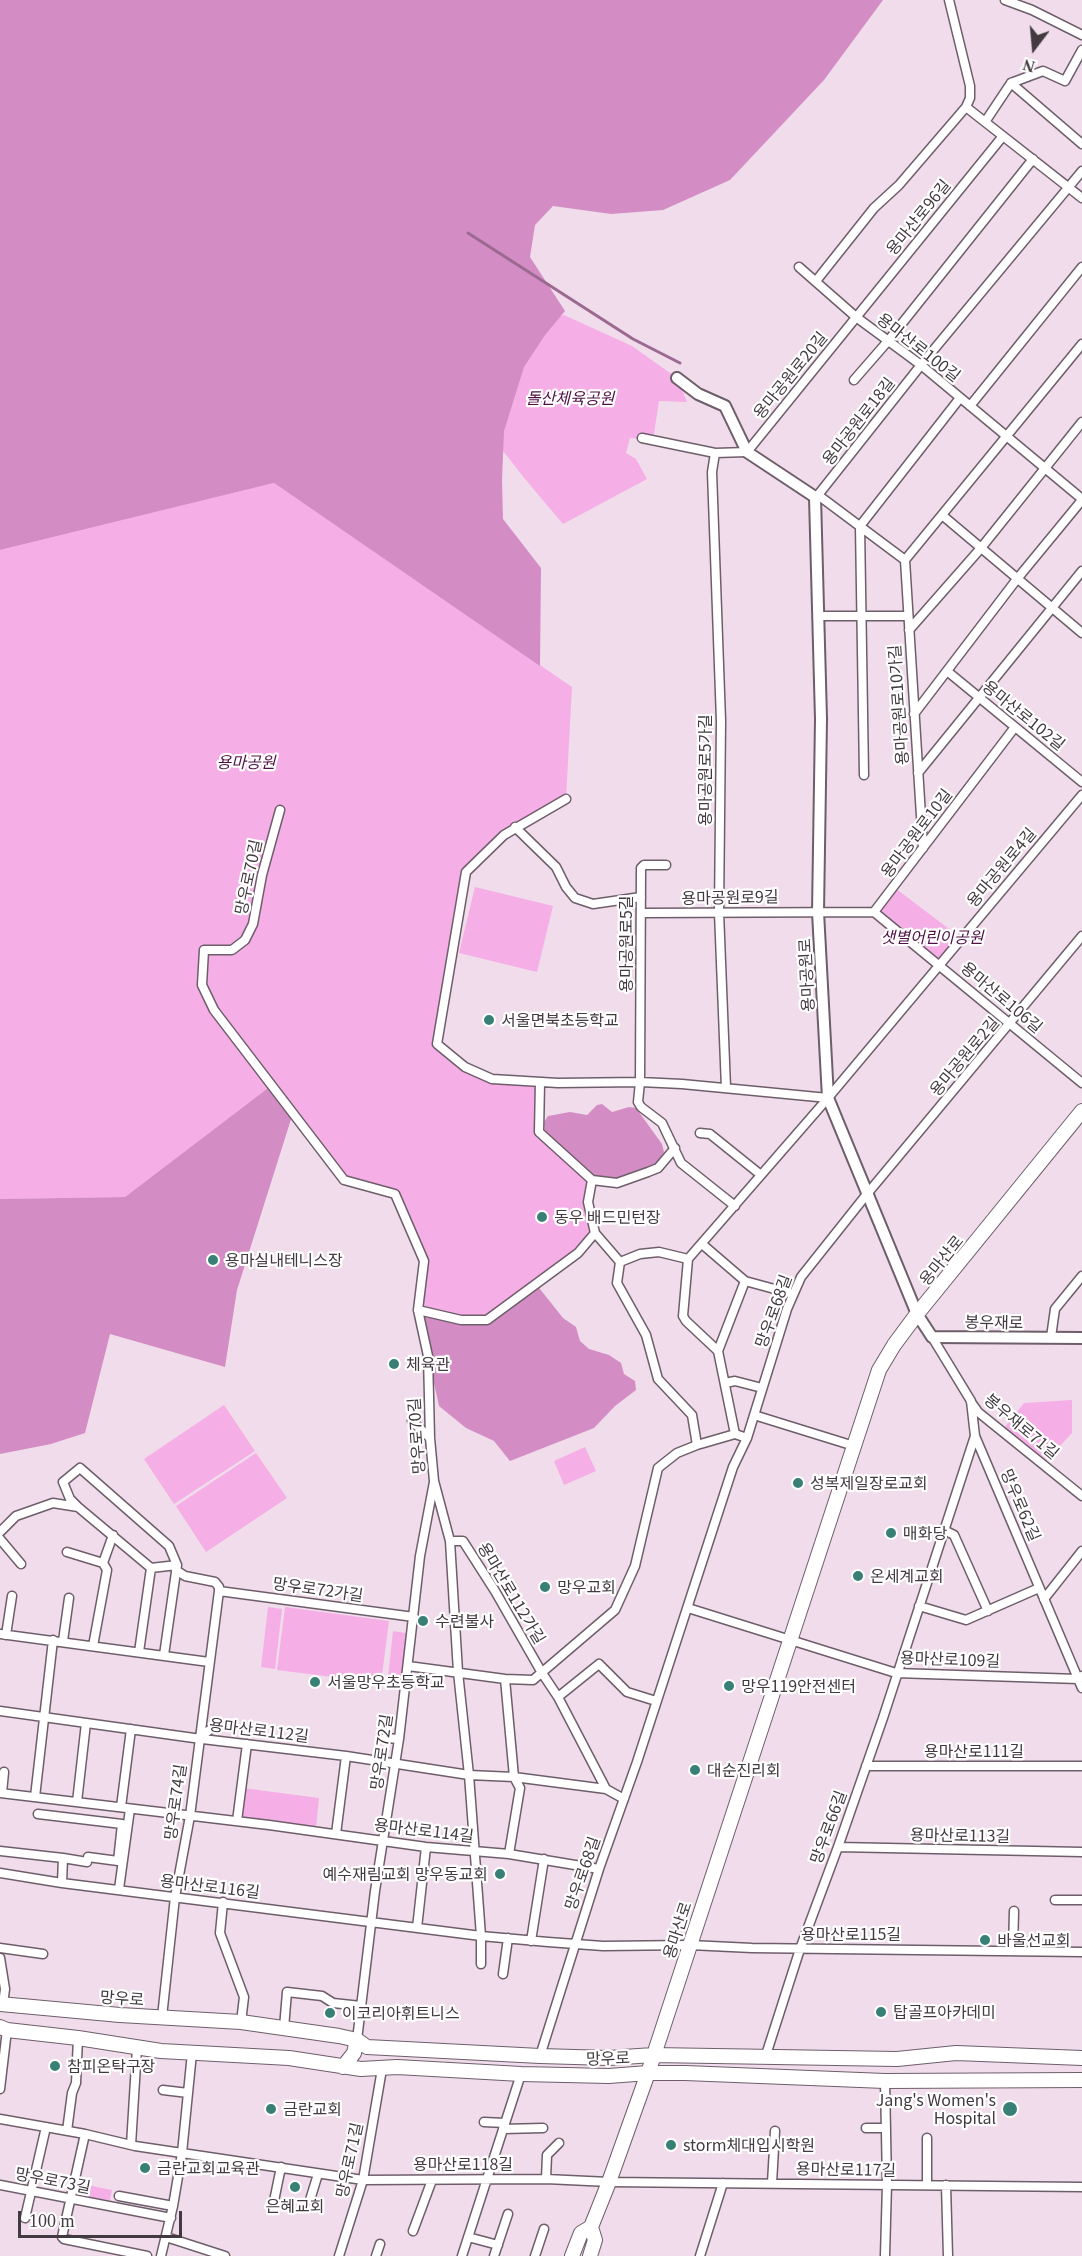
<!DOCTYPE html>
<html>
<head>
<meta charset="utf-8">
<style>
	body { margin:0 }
	#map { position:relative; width:1082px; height:2256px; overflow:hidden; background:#f0dceb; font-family:Georgia,serif }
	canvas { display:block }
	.north { position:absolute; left:1004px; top:18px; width:60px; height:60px; -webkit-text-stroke:4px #fff; paint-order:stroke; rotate:196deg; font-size:16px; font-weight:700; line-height:24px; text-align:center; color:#423a40 }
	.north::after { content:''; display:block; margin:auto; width:21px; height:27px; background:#423a40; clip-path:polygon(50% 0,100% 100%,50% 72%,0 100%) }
	.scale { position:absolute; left:18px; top:2211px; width:164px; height:27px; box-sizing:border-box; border:3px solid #423a40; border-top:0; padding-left:8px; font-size:18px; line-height:21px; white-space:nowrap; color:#423a40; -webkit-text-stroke:4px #fff; paint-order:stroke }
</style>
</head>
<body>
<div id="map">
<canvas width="1082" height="2256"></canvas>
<div class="north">N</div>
<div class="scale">100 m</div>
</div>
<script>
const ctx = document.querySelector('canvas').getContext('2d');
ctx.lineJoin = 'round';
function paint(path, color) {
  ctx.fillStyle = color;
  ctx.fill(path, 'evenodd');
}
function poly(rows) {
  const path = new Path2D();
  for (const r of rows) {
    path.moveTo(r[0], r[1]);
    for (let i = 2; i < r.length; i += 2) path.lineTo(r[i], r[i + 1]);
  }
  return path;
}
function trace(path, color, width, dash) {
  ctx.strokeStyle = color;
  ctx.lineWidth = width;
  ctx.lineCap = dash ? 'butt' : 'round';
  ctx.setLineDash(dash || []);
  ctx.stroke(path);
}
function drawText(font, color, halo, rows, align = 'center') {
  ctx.font = font + ' Georgia,"Noto Sans KR",serif';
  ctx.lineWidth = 4.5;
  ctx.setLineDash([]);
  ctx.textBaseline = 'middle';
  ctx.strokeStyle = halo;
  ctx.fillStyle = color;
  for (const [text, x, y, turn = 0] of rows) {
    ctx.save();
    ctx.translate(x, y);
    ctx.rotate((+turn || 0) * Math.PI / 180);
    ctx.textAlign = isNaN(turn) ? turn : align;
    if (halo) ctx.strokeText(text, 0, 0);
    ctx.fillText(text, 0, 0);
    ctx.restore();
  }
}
const green = poly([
	[564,315,632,346,677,378,687,402,659,401,653,440,630,438,626,453,636,459,647,479,563,524,525,479,500,447,526,325],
	[274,483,572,687,566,799,504,835,466,872,437,1044,465,1067,492,1079,540,1082,539,1132,592,1180,588,1202,595,1233,578,1253,487,1320,418,1310,424,1261,395,1195,344,1180,272,1085,125,1197,0,1199,0,550],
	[475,887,553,906,537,972,459,953],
	[895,888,961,938,939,963,876,913],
	[1072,1400,1072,1433,1046,1461,1005,1427,1024,1403],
	[224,1405,255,1451,174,1504,144,1459],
	[585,1447,596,1471,564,1485,554,1461],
	[256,1453,287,1498,206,1552,176,1506],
	[268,1607,282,1609,275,1669,261,1667],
	[285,1607,389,1621,381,1683,277,1670],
	[393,1631,406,1633,400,1688,387,1686],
	[243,1788,319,1798,316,1828,239,1818],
	[87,2185,112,2190,110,2200,84,2197]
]);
const forest = poly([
	[0,0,883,0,824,80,730,180,663,210,611,214,553,206,535,225,530,257,565,311,545,335,524,367,504,431,502,480,503,519,541,568,540,666,274,483,0,550],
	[272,1085,293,1113,237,1290,225,1367,110,1334,85,1433,51,1444,0,1454,0,1199,125,1197],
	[602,1104,612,1112,629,1107,636,1108,662,1144,664,1152,661,1159,655,1165,614,1179,593,1176,545,1132,544,1122,548,1116,570,1112,587,1115,597,1105],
	[536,1284,563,1318,576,1327,580,1341,589,1349,609,1355,621,1363,624,1374,635,1381,636,1390,615,1406,594,1428,510,1461,494,1441,466,1428,439,1406,418,1310,487,1320]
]);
const stream = poly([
	[468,233,633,339,680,363]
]);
const minor = poly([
	[1005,0,1032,10,1082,35],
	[1011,83,1043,71,1065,81,1082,50],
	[1011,83,1082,144],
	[966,107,1082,198],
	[985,122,1011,83],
	[799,267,856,317,921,365,1082,499],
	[816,281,874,208,899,185,966,107,970,98,970,86,949,0],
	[854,380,888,341,1033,159],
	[970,406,1082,267],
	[642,438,715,453,747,452,1003,136],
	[715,453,712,472,721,721,719,912,726,1088],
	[818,495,921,365,1082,171],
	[815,497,818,495,905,560],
	[942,515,1082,633],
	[905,560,923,848],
	[905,560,1082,344],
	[819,616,908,616],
	[909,630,981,548,1082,422],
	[947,671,1082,782],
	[914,714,1017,579,1082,500],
	[918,773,1082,571],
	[864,775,860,526,960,398],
	[566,799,504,835,466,872,437,1044,465,1067,492,1079,558,1083,640,1082,682,1084,828,1098],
	[280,810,262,875,253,924,245,940,232,950,204,950,202,985,214,1010,344,1180,395,1194,424,1261,418,1310,428,1356,430,1438,434,1481,450,1541,458,1672,469,1775,481,1936,481,1964],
	[515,827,556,867,566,887,575,898,593,904,641,897],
	[666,865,644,865,641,868,640,1082,638,1102,641,1107,662,1123,681,1163,735,1206],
	[874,912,1082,1083],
	[641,913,874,912,1015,727],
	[540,1082,539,1132,592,1180,617,1183,648,1172,658,1168,675,1148],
	[700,1133,710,1134,761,1175],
	[702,1244,745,1281,793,1294],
	[620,1262,640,1254,659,1252,688,1259],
	[418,1310,461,1320,487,1320,578,1253,595,1233],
	[932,1337,971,1401,975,1436,1082,1688],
	[1051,1337,1055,1309,1082,1276],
	[718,1351,745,1281],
	[725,1383,735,1381,762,1388],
	[971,1402,978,1412,1082,1496],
	[754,1415,854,1446],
	[412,1421,430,1438],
	[747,1438,735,1434,718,1351,686,1321,683,1316,688,1259,828,1098,1082,795],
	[697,1445,735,1434],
	[78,1507,70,1499,63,1482,80,1468,169,1546,177,1565,164,1655],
	[944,1530,954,1535,988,1611],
	[0,1532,16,1516,53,1503,78,1507,151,1568,177,1565],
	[0,1539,21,1564],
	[450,1541,463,1541,495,1591,542,1673,558,1697,606,1789],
	[67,1552,103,1563,113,1535],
	[219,1591,414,1617],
	[1044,1599,1082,1551],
	[919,1606,966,1620,1039,1588],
	[688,1608,896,1673,1078,1679,1082,1676],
	[0,1634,209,1662],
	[6,1635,12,1596],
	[63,1641,69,1598],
	[93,1646,107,1570,103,1563],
	[139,1652,151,1568],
	[408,1666,505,1679,533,1680,615,1610,635,1566,658,1468,677,1453,697,1445,692,1415,658,1379,646,1335,617,1283,620,1262,595,1233,588,1202,592,1180],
	[505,1679,514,1777,520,1788,509,1854],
	[558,1697,599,1664,627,1692,656,1701],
	[0,1711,194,1738,346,1756,469,1775,514,1777,606,1789,624,1799],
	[198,1738,214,1727],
	[385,1738,399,1739],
	[866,1766,1082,1766],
	[0,1793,269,1825,426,1847,509,1854,599,1869],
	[2,1793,4,1772],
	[35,1797,53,1640],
	[77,1802,86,1723],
	[121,1807,131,1729],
	[38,1814,122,1824,118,1861,88,1857,87,1862,63,1858,62,1883],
	[237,1821,247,1744],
	[336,1834,346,1756],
	[838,1847,1082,1852],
	[0,1851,63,1858],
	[0,1873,62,1883,481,1936,548,1942,603,1946,690,1945,752,1948,1082,1952],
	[119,1889,130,1809],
	[1055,1900,1082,1900],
	[223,1902,220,1933,244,1997,241,2022],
	[417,1928,426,1847],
	[531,1941,544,1859],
	[0,1948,43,1954],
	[1013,1951,1014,1911],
	[0,1958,5,1989,3,2004],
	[503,1974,508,1938],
	[162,2017,175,1897,190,1816,219,1591,219,1587,215,1582,185,1576,176,1570],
	[284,2028,287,1992,322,1996,333,2003,361,2006],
	[357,2040,375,1891,399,1739,420,1556,434,1482],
	[540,2056,599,1869,637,1762,733,1467,747,1438,787,1309,801,1277,867,1194,1082,936],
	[765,2058,800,1949,838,1847,883,1718,975,1436],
	[0,2089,7,2030],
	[163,2090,188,2093],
	[0,2119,85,2134,135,2146,363,2180,546,2179,609,2182,1082,2187],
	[484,2122,505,2123],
	[866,2128,886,2128],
	[503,2129,543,2128],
	[67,2131,72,2093,76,2083,78,2038],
	[85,2134,62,2237,64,2239,147,2256],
	[131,2145,137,2048],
	[546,2179,547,2155,559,2143],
	[772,2183,775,2131],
	[0,2185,171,2218],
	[927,2185,927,2138],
	[946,2185,948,2256],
	[119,2196,173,2206],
	[310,2200,318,2174],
	[274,2201,281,2167],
	[25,2218,46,2127],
	[413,2231,432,2180],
	[166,2237,225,2256],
	[468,2237,498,2245],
	[161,2256,173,2206,182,2153,192,2053],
	[339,2256,363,2180,382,2069],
	[376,2256,380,2244],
	[462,2256,521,2074],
	[494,2256,508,2214],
	[535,2256,544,2229],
	[700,2256,723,2183],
	[885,2256,887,2184,885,2081]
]);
const tertiary = poly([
	[677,378,698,394,725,406,747,452,815,497,821,719,818,912,828,1098,917,1314,932,1337,1082,1338]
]);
const primary = poly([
	[0,2004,120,2015,241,2022,339,2036,357,2040,367,2047,540,2056,609,2058,653,2055,897,2059,956,2053,1082,2058],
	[0,2027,7,2030,78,2038,161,2051,289,2058,361,2069,397,2067,521,2074,609,2076,648,2073,685,2073,885,2081,1082,2080],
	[343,2067,354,2053,357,2040],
	[572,2256,581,2233,591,2227,609,2182,648,2073,879,1370,894,1345,917,1314,1082,1111],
	[590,2256,595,2240,591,2227]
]);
const markers = [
	[489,1020,6,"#387f76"],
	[542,1217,6,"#387f76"],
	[213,1260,6,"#387f76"],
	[394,1364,6,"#387f76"],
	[798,1483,6,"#387f76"],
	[891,1533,6,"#387f76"],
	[858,1576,6,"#387f76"],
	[545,1587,6,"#387f76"],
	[423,1621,6,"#387f76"],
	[315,1682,6,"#387f76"],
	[729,1686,6,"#387f76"],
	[695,1770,6,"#387f76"],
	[500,1874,6,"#387f76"],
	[985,1940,6,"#387f76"],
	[881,2012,6,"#387f76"],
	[330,2013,6,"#387f76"],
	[55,2066,6,"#387f76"],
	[271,2109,6,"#387f76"],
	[1010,2109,8,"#387f76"],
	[671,2145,6,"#387f76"],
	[145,2168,6,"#387f76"],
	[295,2187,6,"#387f76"]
];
const streetNames = [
	["용마산로96길",918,217,-51],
	["용마산로100길",919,347,38],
	["용마공원로20길",790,375,-51],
	["용마공원로18길",858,421,-52],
	["용마공원로10가길",898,705,-94],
	["용마산로102길",1024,715,39],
	["용마공원로5가길",705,770,-90],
	["용마공원로10길",916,833,-53],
	["용마공원로4길",1001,867,-50],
	["망우로70길",248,877,-78],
	["용마공원로9길",730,897,-1],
	["용마공원로5길",626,944,-90],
	["용마공원로",806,975,-93],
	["용마산로106길",1002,997,40],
	["용마공원로2길",964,1056,-50],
	["용마산로",941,1260,-51],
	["망우로68길",773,1311,-70],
	["봉우재로",994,1322,1],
	["봉우재로71길",1022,1426,40],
	["망우로70길",416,1436,-94],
	["망우로62길",1021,1505,67],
	["망우로72가길",318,1589,8],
	["용마산로112가길",512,1593,59],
	["용마산로109길",950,1659,2],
	["용마산로112길",259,1730,7],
	["용마산로111길",974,1751],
	["망우로72길",381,1752,-82],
	["망우로74길",175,1802,-82],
	["망우로66길",828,1827,-70],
	["용마산로114길",424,1830,7],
	["용마산로113길",960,1835,1],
	["망우로68길",582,1873,-71],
	["용마산로116길",210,1886,7],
	["용마산로",677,1930,-72],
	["용마산로115길",851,1934],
	["망우로",122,1998,4],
	["망우로",608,2058,-2],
	["망우로71길",349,2160,-78],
	["용마산로118길",463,2164],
	["용마산로117길",846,2169,1],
	["망우로73길",53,2180,11]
];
const parkNames = [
	["돌산체육공원",570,398],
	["용마공원",246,762],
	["샛별어린이공원",932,937]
];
const poiNames = [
	["서울면북초등학교",501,1020],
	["동우 배드민턴장",554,1217],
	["용마실내테니스장",225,1260],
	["체육관",406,1364],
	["성복제일장로교회",810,1483],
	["매화당",903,1533],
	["온세계교회",870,1576],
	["망우교회",557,1587],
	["수련불사",435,1621],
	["서울망우초등학교",327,1682],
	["망우119안전센터",741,1686],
	["대순진리회",707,1770],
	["예수재림교회 망우동교회",488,1874,"right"],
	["바울선교회",997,1940],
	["탑골프아카데미",893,2012],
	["이코리아휘트니스",342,2013],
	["참피온탁구장",67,2066],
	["Jang's Women's",996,2100,"right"],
	["Hospital",996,2118,"right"],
	["금란교회",283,2109],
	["storm체대입시학원",683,2145],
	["금란교회교육관",157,2168],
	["은혜교회",295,2206,"center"]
];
paint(green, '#f5aee6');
paint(forest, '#d38dc4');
trace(stream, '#9c6991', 3);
trace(minor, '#6e5e6a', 11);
trace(tertiary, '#6e5e6a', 14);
trace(primary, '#6e5e6a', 16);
trace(minor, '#fff', 8);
trace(tertiary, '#fff', 10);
trace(primary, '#fff', 14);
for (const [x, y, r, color] of markers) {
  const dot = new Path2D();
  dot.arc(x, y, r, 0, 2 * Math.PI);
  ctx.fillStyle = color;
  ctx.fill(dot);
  trace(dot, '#fff', 2);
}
drawText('16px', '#423a40', '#fff', streetNames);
drawText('italic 16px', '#4e1045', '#fff', parkNames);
drawText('16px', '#423a40', '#fff', poiNames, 'left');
</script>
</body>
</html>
